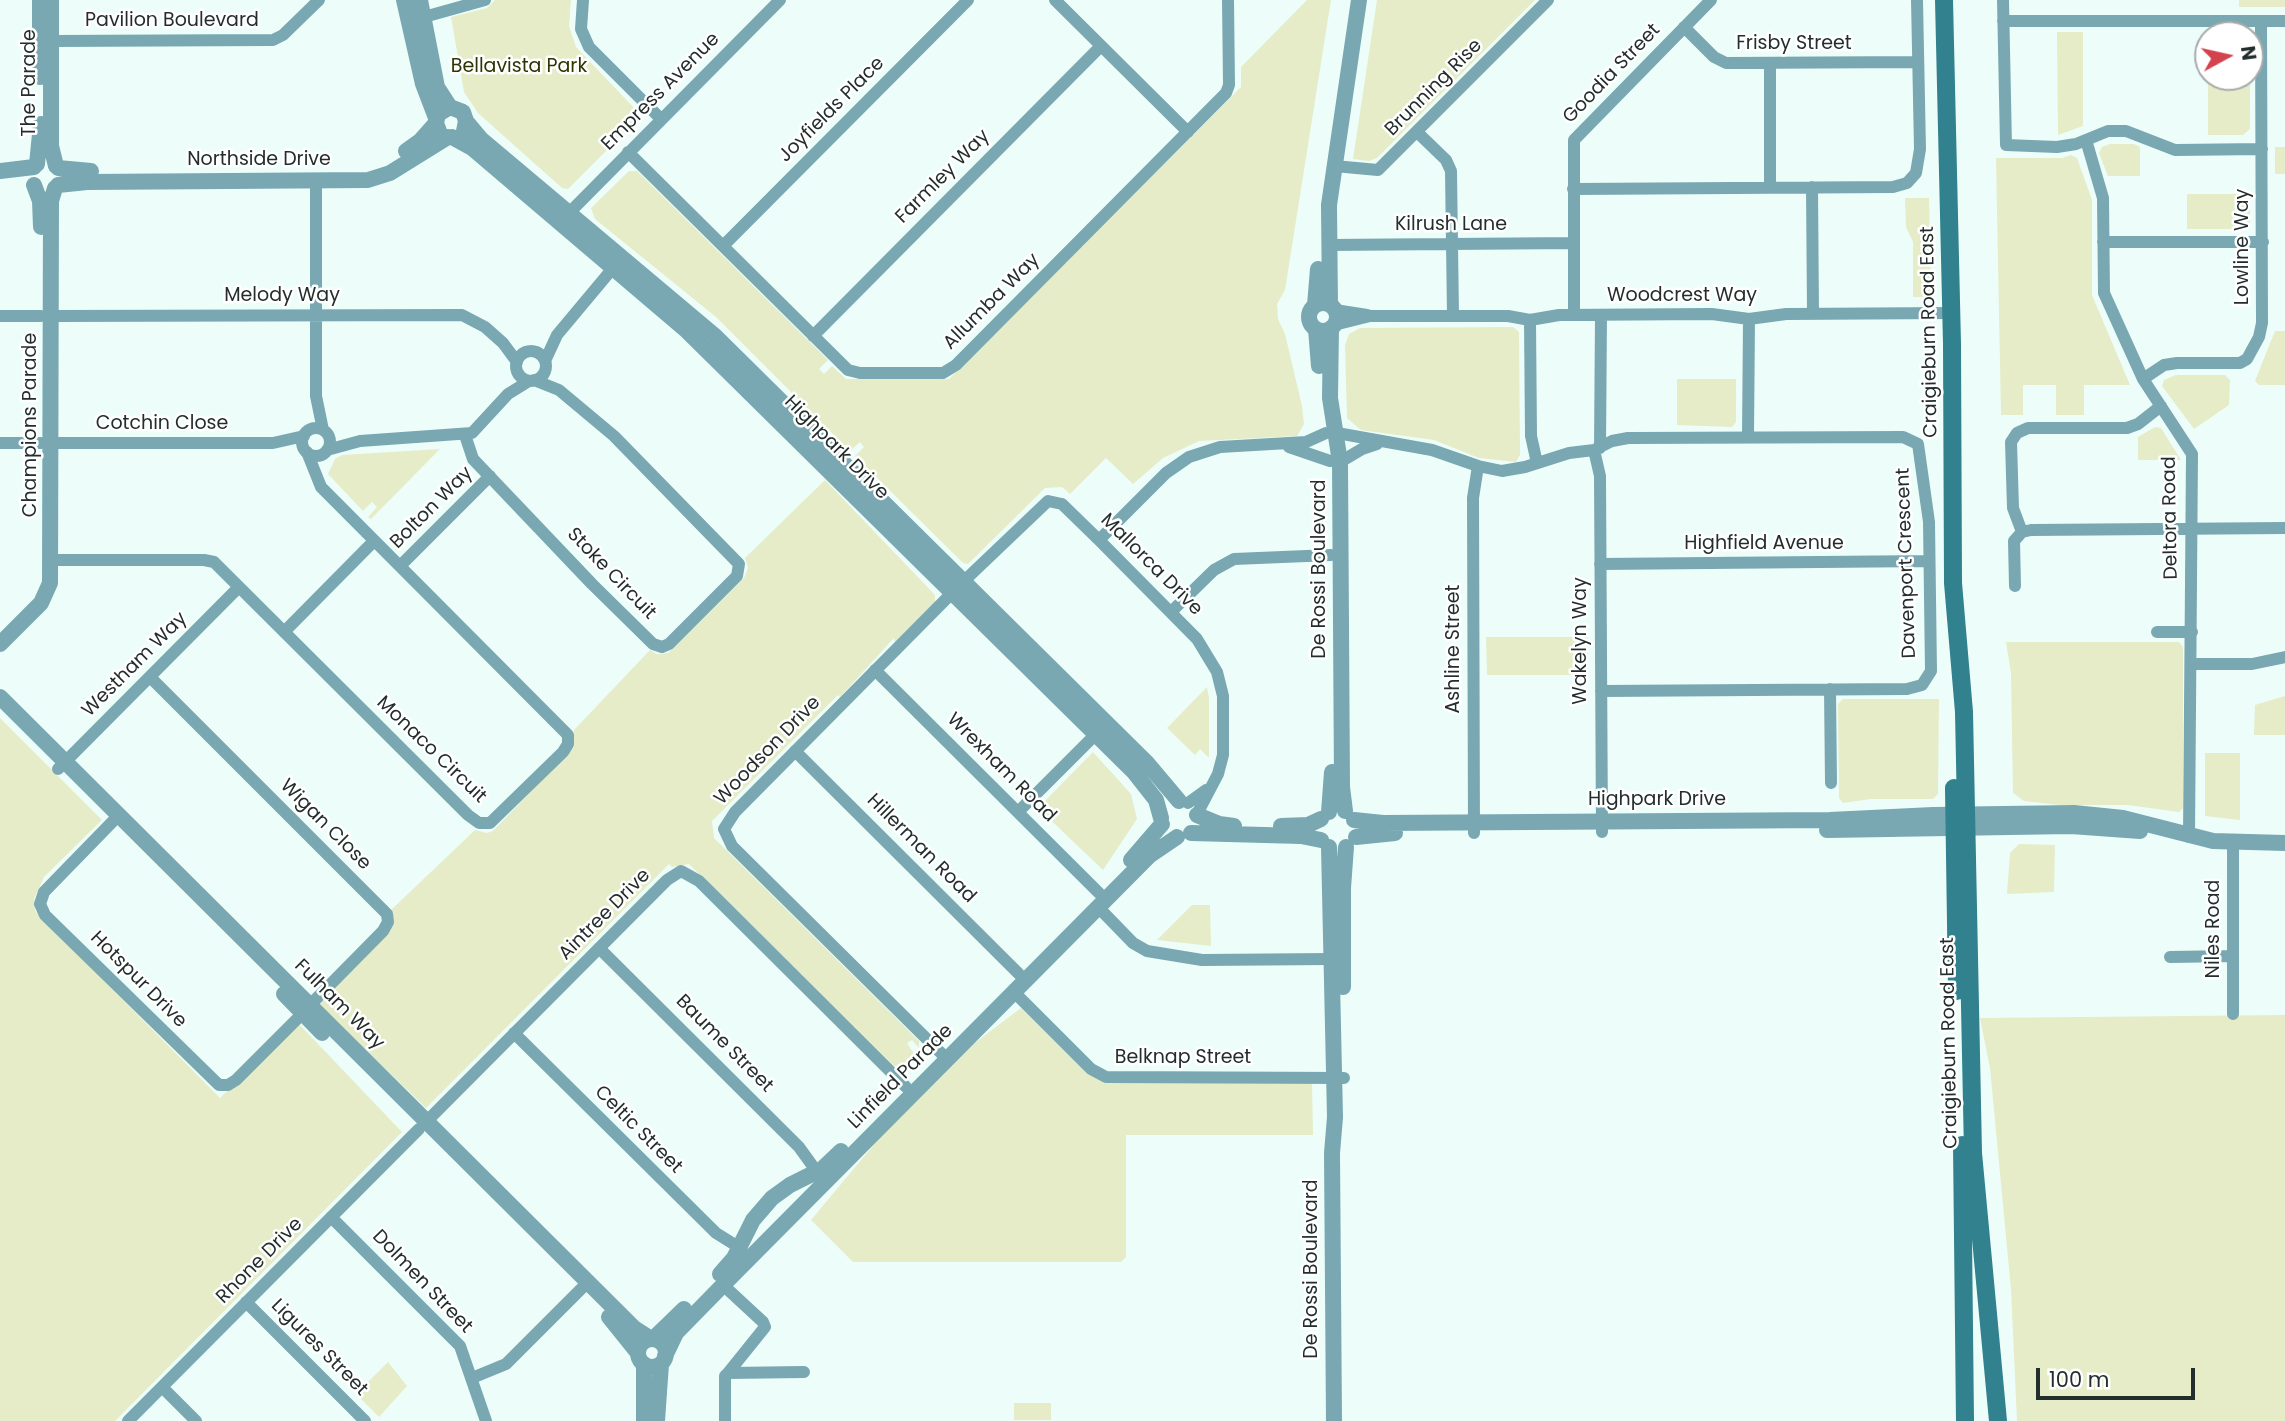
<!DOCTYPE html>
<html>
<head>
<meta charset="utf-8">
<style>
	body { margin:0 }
	#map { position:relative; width:2285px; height:1421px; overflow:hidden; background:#edfefa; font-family:Poppins,sans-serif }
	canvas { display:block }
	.north { position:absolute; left:2194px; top:21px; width:70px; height:70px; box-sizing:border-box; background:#fff; border:2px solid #a7abab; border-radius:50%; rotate:82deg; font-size:19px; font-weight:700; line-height:28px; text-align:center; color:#232e2c }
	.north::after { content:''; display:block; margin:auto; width:24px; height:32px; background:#d3434d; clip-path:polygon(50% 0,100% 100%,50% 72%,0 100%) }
	.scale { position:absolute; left:2036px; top:1368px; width:159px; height:32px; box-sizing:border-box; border:4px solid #232e2c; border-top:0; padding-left:9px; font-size:21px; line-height:24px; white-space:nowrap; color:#232e2c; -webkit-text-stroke:5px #fff; paint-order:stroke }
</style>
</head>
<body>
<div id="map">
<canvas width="2285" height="1421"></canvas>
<div class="north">N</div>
<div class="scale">100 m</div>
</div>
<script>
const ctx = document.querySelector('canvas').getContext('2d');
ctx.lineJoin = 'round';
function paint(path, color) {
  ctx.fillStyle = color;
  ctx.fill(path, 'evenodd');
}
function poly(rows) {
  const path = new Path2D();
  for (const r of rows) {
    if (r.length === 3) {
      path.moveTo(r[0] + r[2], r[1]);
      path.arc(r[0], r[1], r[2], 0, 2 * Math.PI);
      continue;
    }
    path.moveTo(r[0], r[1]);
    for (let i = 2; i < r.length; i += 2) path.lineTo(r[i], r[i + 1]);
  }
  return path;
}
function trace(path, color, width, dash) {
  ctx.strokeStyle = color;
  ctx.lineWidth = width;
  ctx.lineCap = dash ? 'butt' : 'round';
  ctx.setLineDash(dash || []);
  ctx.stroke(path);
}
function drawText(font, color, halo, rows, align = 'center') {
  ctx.font = font + ' Poppins,sans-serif';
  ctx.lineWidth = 5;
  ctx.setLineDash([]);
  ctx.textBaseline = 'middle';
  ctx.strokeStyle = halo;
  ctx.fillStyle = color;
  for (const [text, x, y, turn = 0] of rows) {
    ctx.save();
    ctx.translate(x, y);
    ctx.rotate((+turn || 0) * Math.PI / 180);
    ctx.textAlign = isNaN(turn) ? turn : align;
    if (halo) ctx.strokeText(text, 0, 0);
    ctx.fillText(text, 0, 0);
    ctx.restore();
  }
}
const green = poly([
	[495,0,571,0,569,26,576,47,637,111,638,119,568,189,562,188,478,113,464,92,451,17,487,8],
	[1307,0,1331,0,1285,290,1277,304,1278,319,1285,334,1302,406,1304,424,1297,436,1199,441,1163,458,1133,484,1106,458,1070,494,1062,487,1045,488,968,564,963,563,855,456,864,447,860,442,850,451,716,317,595,219,591,208,629,171,637,171,828,360,819,369,824,374,832,366,846,379,949,379,1241,87,1241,67],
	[1377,0,1535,0,1377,158,1369,161,1353,159],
	[2239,0,2285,0,2285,7,2239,7],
	[2057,32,2083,32,2083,126,2058,135],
	[2208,83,2250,83,2250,129,2243,135,2208,135],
	[2110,144,2134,144,2140,147,2140,176,2108,176,2099,153,2102,147],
	[2275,147,2285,147,2285,174,2275,174],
	[2071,155,2077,158,2092,200,2092,295,2130,385,2084,385,2084,415,2056,415,2056,385,2023,385,2023,415,2001,415,1996,158,2062,158],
	[2187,194,2250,194,2250,224,2245,229,2187,229],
	[1905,198,1929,198,1931,290,1924,297,1913,297,1913,242,1906,227],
	[1513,327,1519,332,1520,455,1516,462,1479,458,1434,440,1361,430,1347,418,1345,345,1349,334,1360,328],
	[2275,331,2285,331,2285,385,2259,385,2255,381],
	[2176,375,2225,375,2230,380,2229,405,2194,429,2162,386,2164,380],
	[1677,379,1736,379,1736,422,1732,427,1677,425],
	[2155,427,2161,428,2181,460,2138,460,2138,437],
	[440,449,371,519,368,517,377,507,372,502,363,511,328,474,335,459,342,455],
	[825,480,935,595,935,602,895,642,894,638,840,697,838,695,712,821,714,838,919,1041,919,1048,912,1040,907,1043,914,1054,902,1066,894,1066,689,864,672,867,669,864,426,1108,317,1003,389,932,391,910,475,830,487,833,493,831,574,747,574,730,650,650,657,654,668,653,706,616,744,578,748,568,745,558],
	[1486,637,1588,637,1588,668,1575,668,1575,675,1487,675],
	[2006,642,2179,642,2183,647,2183,808,2179,812,2128,805,2059,805,2024,801,2013,793,2011,673],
	[1207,687,1209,698,1209,758,1200,749,1195,755,1167,728],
	[2285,696,2285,735,2254,735,2255,705],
	[1843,699,1939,699,1938,794,1933,799,1871,799,1843,803,1839,798,1838,704],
	[0,718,102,820,44,877,34,899,35,911,220,1098,298,1023,402,1132,115,1421,0,1421],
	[1093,752,1131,794,1137,819,1103,870,1038,808],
	[2205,753,2240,753,2240,820,2205,816],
	[2019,844,2055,845,2054,892,2007,894,2010,853],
	[1192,905,1210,905,1211,946,1157,940],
	[1021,1008,1086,1072,1104,1081,1312,1082,1313,1135,1126,1135,1126,1257,1121,1262,853,1262,811,1220,932,1075],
	[2285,1015,2285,1421,2017,1421,2011,1289,1990,1068,1980,1018],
	[388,1362,407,1386,379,1417,356,1394],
	[1014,1403,1051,1403,1051,1420,1014,1420]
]);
const minor = poly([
	[583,0,581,29,589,47,661,119],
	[1055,0,1188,132],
	[2003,0,2006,145,2057,147,2076,144,2108,131,2126,131,2175,150,2262,149],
	[424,17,485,0],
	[2003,21,2285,21],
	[1684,27,1714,57,1726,63,1918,62],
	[51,41,273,40,283,35,319,0],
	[1770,63,1770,187],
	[1417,132,1446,160,1451,171,1453,316],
	[2086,140,2103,198,2104,293,2143,379,2192,454,2189,837],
	[628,152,848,370,860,373,943,373,956,365,1226,93,1229,85,1228,0],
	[1334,166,1378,170,1548,0],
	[316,181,316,396,323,430],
	[1812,187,1813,314],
	[1573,189,1893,187,1907,183,1916,173,1920,149,1917,0],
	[569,213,780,0],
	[2103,242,2263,242],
	[1328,245,1573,243],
	[723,246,968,0],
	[1335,310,1367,315],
	[1574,315,1574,140,1711,0],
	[0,316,41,316],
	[52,316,462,315,485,327,503,343,517,362],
	[1530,320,1531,436,1537,463],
	[1334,325,1370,316,1508,316,1530,320,1559,315,1712,314,1749,319,1786,314,1952,313],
	[813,336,1101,46],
	[531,366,15],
	[545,361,557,335,613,268],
	[2143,379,2164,365,2177,363,2240,363,2247,359,2259,337,2262,323,2261,22],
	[316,442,14],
	[1337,433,1432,450,1478,466,1502,471,1525,467,1569,453,1594,450,1612,441,1628,438,1903,437,1918,444,1929,522,1931,671,1922,685,1907,689,1601,691],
	[465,435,473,459,592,584,653,644,662,647,669,644,737,576,739,564,614,436,559,390,534,380],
	[1748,436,1749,319],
	[0,443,41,443],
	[51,443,273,443,304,436],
	[1289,447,1330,461],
	[1600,448,1601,315],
	[327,450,360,441,472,433,508,394,529,381],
	[1594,450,1600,476,1602,832],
	[1340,462,1362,449,1377,444],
	[2022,532,2013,508,2011,442,2017,433,2028,428,2127,428,2138,424,2161,406],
	[1099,540,1166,473,1189,457,1220,447,1306,442,1326,433],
	[51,560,204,560,214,562,468,815,479,823,490,823,563,752,568,744,568,735,321,487,307,452],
	[1600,564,1929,561],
	[400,566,490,476],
	[964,581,1048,501,1062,504,1099,540,1197,639,1217,672,1223,696,1223,755,1218,774,1197,814],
	[2015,586,2014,541,2022,532,2031,530,2285,528],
	[1171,612,1214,570,1234,559,1331,555],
	[284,632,374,541],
	[2157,632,2192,632],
	[2192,664,2252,664,2285,657],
	[875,670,1099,893],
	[150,677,387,914,388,922,383,931,310,1005],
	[1830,689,1831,783],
	[795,751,1019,974],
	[58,769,239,587],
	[1188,803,1206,790],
	[1018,812,1096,734],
	[119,815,44,892,40,904,45,915,219,1085,228,1085,236,1080,303,1013],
	[1474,833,1473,498,1478,466],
	[2233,843,2233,1014],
	[1099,908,1133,943,1147,951,1202,960,1332,959],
	[599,948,799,1147,817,1172],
	[2170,957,2233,956],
	[1014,992,1091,1069,1106,1077,1344,1078],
	[514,1033,716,1233,740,1248],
	[948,1060,732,846,724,829,735,812,953,592],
	[427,1121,667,880,681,871,699,881,906,1087],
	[331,1217,460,1346,486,1421],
	[723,1285,763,1322,765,1327,728,1373],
	[246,1302,365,1421],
	[472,1378,506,1364,588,1282],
	[162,1387,196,1421],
	[128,1421,419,1129],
	[725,1421,725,1376,728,1373,804,1372]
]);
const tertiary = poly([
	[40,0,40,77],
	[51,0,51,146,56,166],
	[404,0,423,84,436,118],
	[420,0,437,87,450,107,463,112,466,121,464,131],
	[466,121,481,139,714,335,1147,763,1179,801],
	[439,131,436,123,438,114,450,107],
	[452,137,472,148,687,331,1134,772,1156,800,1161,818],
	[406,151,420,141,436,123],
	[37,164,41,124],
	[58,168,91,171],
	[0,171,34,167],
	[34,185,40,201,41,227],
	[58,185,87,182,368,180,390,173,448,137],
	[1323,317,14],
	[1315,305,1318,269],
	[1330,305,1329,205,1359,0],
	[1331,328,1330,398,1340,462,1342,787,1345,811],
	[1316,329,1319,366],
	[0,644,41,603,50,583,51,201,55,188],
	[0,697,634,1328,651,1339],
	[1329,812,1332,772],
	[1197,815,1219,824,1234,826],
	[1354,820,1383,823,1830,820,1933,815,2074,813,2123,818,2213,841,2285,843],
	[1281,826,1308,825,1321,819],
	[1827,830,2071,826,2140,831],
	[1191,833,1301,836,1321,840],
	[1356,837,1395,833],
	[1329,847,1335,1117,1332,1153,1334,1421],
	[1131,860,1162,824],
	[1343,987,1343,888,1346,847],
	[284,994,322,1033],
	[720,1274,734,1258,753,1220,772,1198,790,1185,822,1169,841,1151],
	[609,1317,638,1353],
	[653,1339,684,1309],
	[652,1353,14],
	[665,1356,676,1333,723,1285,1149,856,1177,837],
	[644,1421,644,1364],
	[657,1421,661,1364]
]);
const secondary = poly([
	[1944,0,1952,344,1953,583,1964,712,1973,1153,1998,1421],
	[1954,788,1957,991],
	[1962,1145,1965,1421]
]);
const streetNames = [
	["Pavilion Boulevard",172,21],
	["Frisby Street",1794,44],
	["Goodia Street",1612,74,-46],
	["The Parade",30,83,-90],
	["Brunning Rise",1434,88,-45],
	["Empress Avenue",661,92,-45],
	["Joyfields Place",832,110,-45],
	["Northside Drive",259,160],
	["Farmley Way",943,177,-45],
	["Kilrush Lane",1451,225],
	["Lowline Way",2243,247,-90],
	["Melody Way",282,296],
	["Woodcrest Way",1682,296],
	["Allumba Way",992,302,-45],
	["Craigieburn Road East",1930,332,-91],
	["Cotchin Close",162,424],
	["Champions Parade",31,425,-90],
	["Highpark Drive",836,448,45],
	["Bolton Way",432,508,-45],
	["Deltora Road",2171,518,-91],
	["Highfield Avenue",1764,544],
	["Davenport Crescent",1907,563,-92],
	["Mallorca Drive",1151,565,45],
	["De Rossi Boulevard",1320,569,-90],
	["Stoke Circuit",611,574,46],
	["Wakelyn Way",1581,641,-90],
	["Ashline Street",1454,649,-90],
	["Westham Way",135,665,-45],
	["Monaco Circuit",431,750,44],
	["Woodson Drive",768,751,-46],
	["Wrexham Road",1001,768,45],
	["Highpark Drive",1657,800],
	["Wigan Close",325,825,45],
	["Hillerman Road",921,849,45],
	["Aintree Drive",605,915,-45],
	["Niles Road",2214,929,-90],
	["Hotspur Drive",138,980,45],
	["Fulham Way",339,1005,45],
	["Craigieburn Road East",1950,1043,-91],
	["Baume Street",724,1044,45],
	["Belknap Street",1183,1058],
	["Linfield Parade",901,1077,-45],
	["Celtic Street",638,1130,45],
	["Rhone Drive",260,1261,-45],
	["De Rossi Boulevard",1312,1269,-90],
	["Dolmen Street",422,1282,46],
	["Ligures Street",319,1348,45]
];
const parkNames = [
	["Bellavista Park",519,67]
];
paint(green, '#e5ecc7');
trace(minor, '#7aa8b2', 12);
trace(tertiary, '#7aa8b2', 16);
trace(secondary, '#32818e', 18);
drawText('19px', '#232e2c', '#fff', streetNames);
drawText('19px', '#2f3403', '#fff', parkNames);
</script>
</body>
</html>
